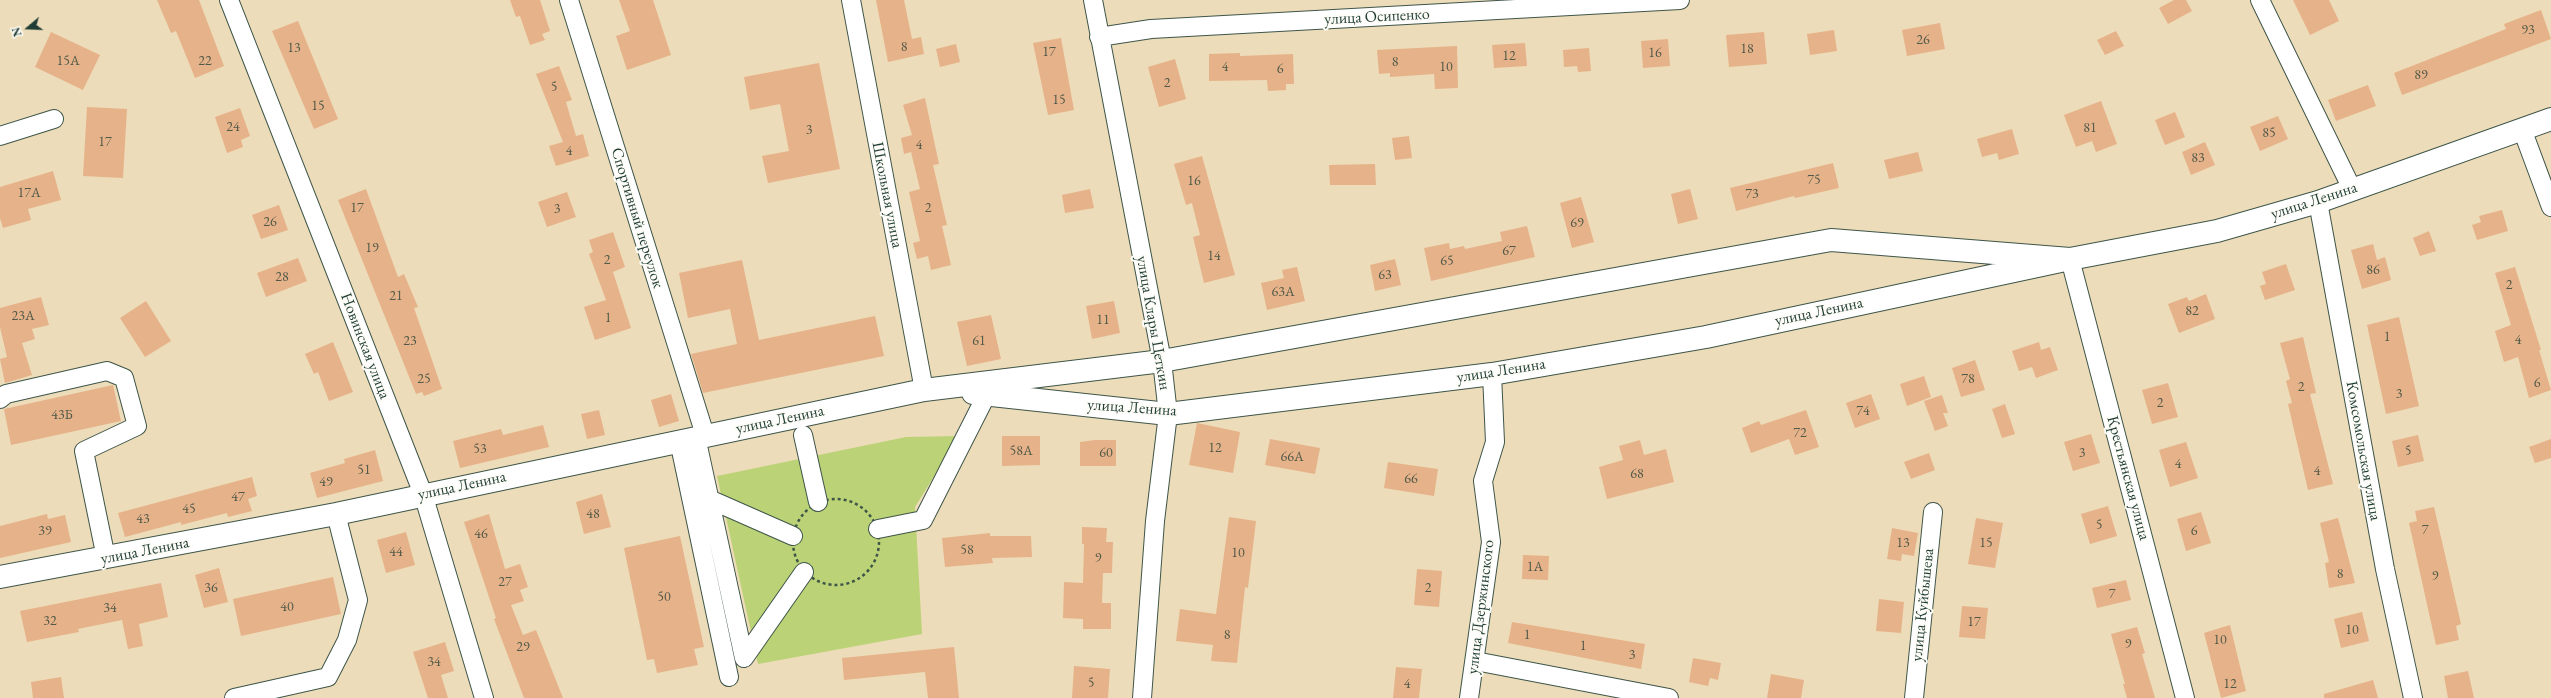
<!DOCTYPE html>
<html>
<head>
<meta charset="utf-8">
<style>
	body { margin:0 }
	#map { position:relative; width:2551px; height:698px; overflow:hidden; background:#eddcb9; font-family:"EB Garamond",serif }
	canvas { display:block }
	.north { position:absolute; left:8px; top:8px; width:40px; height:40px; -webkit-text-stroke:3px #fdfcf7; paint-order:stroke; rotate:251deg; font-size:11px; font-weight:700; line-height:16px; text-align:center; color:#1f3d34 }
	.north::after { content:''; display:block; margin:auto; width:14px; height:18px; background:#1f3d34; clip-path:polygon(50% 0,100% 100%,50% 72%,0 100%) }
</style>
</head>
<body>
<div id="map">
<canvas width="2551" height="698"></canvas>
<div class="north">N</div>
</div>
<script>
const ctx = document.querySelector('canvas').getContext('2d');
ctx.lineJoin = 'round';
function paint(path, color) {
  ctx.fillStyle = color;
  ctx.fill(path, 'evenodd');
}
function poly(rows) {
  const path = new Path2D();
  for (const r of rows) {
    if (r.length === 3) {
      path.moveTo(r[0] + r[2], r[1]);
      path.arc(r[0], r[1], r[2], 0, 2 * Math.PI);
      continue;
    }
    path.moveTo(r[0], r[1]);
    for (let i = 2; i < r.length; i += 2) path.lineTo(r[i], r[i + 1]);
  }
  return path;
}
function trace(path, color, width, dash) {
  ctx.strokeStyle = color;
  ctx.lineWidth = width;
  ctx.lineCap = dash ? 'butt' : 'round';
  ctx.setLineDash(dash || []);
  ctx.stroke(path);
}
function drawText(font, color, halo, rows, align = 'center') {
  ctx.font = font + ' "EB Garamond",serif';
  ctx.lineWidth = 4;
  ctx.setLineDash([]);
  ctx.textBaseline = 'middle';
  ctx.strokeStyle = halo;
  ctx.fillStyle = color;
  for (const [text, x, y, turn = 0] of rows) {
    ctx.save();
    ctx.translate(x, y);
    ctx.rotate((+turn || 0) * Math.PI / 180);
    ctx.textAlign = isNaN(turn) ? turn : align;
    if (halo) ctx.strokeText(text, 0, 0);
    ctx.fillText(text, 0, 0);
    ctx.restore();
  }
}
const green = poly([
	[959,436,915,507,922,634,758,664,717,476,906,437]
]);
const building = poly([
	[157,0,199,0,224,66,195,78,176,31,171,33],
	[510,0,540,0,550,31,542,34,545,40,530,45,520,16,516,17],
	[619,0,653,0,671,55,627,70,616,36,630,31],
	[876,0,904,0,912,39,921,37,924,54,888,62],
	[2174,0,2186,0,2192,11,2168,24,2159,8],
	[2293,0,2329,0,2339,21,2310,35],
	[2541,10,2551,39,2402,95,2394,73,2506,29,2504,24],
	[298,21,338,119,314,129,272,31],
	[1940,23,1945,49,1907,56,1902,30],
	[1834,30,1837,51,1810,55,1807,34],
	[2116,31,2124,46,2105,55,2097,40],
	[51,32,100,55,83,90,35,67],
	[1764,32,1767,64,1729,67,1726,35],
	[1061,38,1074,110,1048,115,1033,43],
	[1668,39,1670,66,1643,68,1641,41],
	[1525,43,1527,66,1494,68,1492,45],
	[956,44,960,62,940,67,936,49],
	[1457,46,1458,88,1435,89,1434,74,1390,77,1390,73,1379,74,1377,50],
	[1589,48,1591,71,1578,72,1577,66,1564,67,1563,50],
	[1240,53,1240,56,1293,54,1294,84,1286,84,1286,90,1268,91,1267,80,1209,81,1209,54],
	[1175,59,1186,99,1159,107,1148,67],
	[819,63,840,169,768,183,762,156,789,151,780,104,750,110,744,77],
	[559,66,572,100,566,102,576,136,583,134,589,156,556,166,549,146,563,142,536,74],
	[2368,85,2376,106,2336,121,2328,100],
	[925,98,939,164,933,165,947,225,942,226,951,265,931,270,928,256,917,259,913,243,920,241,909,192,920,189,911,152,904,154,901,138,912,135,903,105],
	[2101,101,2117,144,2096,152,2092,141,2076,147,2064,115],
	[87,107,127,109,123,178,83,176],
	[240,108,250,136,241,140,243,147,227,153,215,117],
	[2175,112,2185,137,2165,145,2155,120],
	[2278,116,2288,139,2260,151,2250,127],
	[2012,129,2019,154,1999,160,1997,153,1982,157,1977,139],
	[1409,136,1412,158,1395,160,1392,138],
	[2205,142,2215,165,2191,175,2182,152],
	[1918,152,1923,171,1889,179,1884,160],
	[1202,156,1235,275,1204,283,1193,237,1200,235,1192,203,1186,205,1174,164],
	[1833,163,1839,188,1795,198,1794,196,1736,211,1730,188],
	[1375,164,1376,185,1330,185,1329,165],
	[53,171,61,200,28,209,31,220,3,228,0,218,0,187],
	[366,189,398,277,404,274,418,307,414,308,442,389,424,396,422,392,416,394,338,200],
	[1090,189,1094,208,1065,213,1062,195],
	[1690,189,1698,219,1678,224,1671,194],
	[567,192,576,217,547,227,538,202],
	[1581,197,1594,242,1572,248,1560,203],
	[279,205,288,230,261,239,252,215],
	[2502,210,2508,231,2477,240,2472,225,2481,222,2479,216],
	[1527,226,1535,257,1431,281,1424,248,1449,243,1450,249,1464,246,1465,249,1502,241,1500,232],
	[2429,231,2436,251,2420,256,2413,238],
	[613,232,625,267,613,272,631,328,595,340,584,307,606,300,589,254,593,252,589,240],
	[2373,244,2377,260,2385,257,2391,280,2362,289,2351,250],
	[298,258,307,281,266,297,257,273],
	[1395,259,1401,285,1375,291,1370,265],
	[742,260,759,340,875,316,884,356,703,393,691,354,737,344,730,309,688,318,679,273],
	[2286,264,2295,290,2265,300,2260,286,2266,284,2262,272],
	[1297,267,1305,301,1267,310,1261,283,1284,278,1282,270],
	[2515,267,2541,350,2539,350,2551,390,2529,398,2518,357,2504,362,2495,331,2511,325,2495,273],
	[2206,294,2215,319,2179,333,2168,304,2187,297,2189,301],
	[41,297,49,325,32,329,35,339,22,343,32,375,5,383,0,359,7,357,0,327,0,308],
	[146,301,171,341,145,357,120,318],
	[1114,301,1120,333,1092,339,1086,306],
	[991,315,1001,359,967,366,957,322],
	[2399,317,2419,406,2386,414,2367,325],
	[2303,337,2316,393,2310,394,2333,484,2308,490,2288,404,2292,403,2286,381,2290,379,2280,343],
	[333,342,353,392,329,401,318,372,314,374,305,354],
	[2039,342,2041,350,2050,347,2058,370,2036,378,2032,367,2019,371,2012,351],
	[1975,360,1985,390,1961,397,1952,368],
	[1924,376,1931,397,1907,406,1900,384],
	[2168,383,2178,417,2152,424,2142,390],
	[113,385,121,421,11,445,4,409],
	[671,394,679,421,659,427,651,400],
	[1871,394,1880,419,1855,428,1846,403],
	[1942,395,1948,413,1943,413,1948,426,1935,431,1924,401],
	[2005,404,2015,434,2002,438,1992,409],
	[599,410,605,435,587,439,581,414],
	[1806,410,1819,447,1795,455,1789,439,1751,453,1742,428,1759,421,1761,425],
	[1197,423,1240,432,1233,473,1189,465],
	[543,425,549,447,460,468,453,441,501,429,503,435],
	[2091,434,2100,463,2073,471,2064,442],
	[2418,435,2424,461,2398,467,2392,441],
	[1002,436,1040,436,1040,465,1002,466],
	[1270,439,1320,448,1315,474,1265,465],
	[2551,439,2551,458,2535,463,2529,447],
	[1095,440,1116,440,1116,466,1080,466,1080,442],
	[1640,440,1644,455,1666,449,1674,482,1607,499,1599,467,1623,460,1619,446],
	[2186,442,2198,478,2170,487,2159,450],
	[375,450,383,481,317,498,310,473,345,463,344,459],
	[1929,453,1935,470,1911,479,1904,462],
	[1388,462,1438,469,1434,496,1384,488],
	[252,477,257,496,248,499,252,511,228,517,227,513,181,525,181,522,125,537,118,513],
	[602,494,611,527,584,534,576,502],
	[2108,506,2117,536,2090,544,2081,514],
	[2434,507,2461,624,2456,626,2459,640,2436,645,2409,523,2417,521,2415,511],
	[2201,512,2211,543,2186,551,2177,519],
	[47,514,48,519,65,515,71,542,0,558,0,526],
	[489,514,505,569,520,564,528,587,520,590,524,601,511,605,523,635,536,630,563,698,524,698,494,619,496,618,464,522],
	[1229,517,1256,521,1248,588,1245,587,1237,663,1211,661,1213,645,1176,641,1180,609,1216,614],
	[1976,518,2003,523,1995,568,1968,564],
	[2338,518,2355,583,2329,588,2325,563,2329,562,2320,523],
	[1082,527,1107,528,1106,542,1113,542,1112,573,1103,573,1102,603,1111,603,1111,629,1083,629,1083,619,1063,618,1064,582,1083,583,1084,544,1082,544],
	[1892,528,1918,533,1914,556,1902,554,1901,561,1887,559],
	[406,532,415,565,386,573,377,540],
	[990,533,990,536,1031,536,1032,557,992,558,993,563,945,567,942,538],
	[680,536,704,647,694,649,698,665,657,673,654,659,647,660,624,548],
	[1523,555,1549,556,1548,580,1522,579],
	[219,568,228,602,204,608,195,575],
	[1417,569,1442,571,1439,607,1414,605],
	[333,577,341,614,241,636,233,599],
	[2126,580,2131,600,2097,608,2092,588],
	[161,583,168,617,139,624,143,646,128,649,122,620,78,629,79,632,27,642,20,611],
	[1879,599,1904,602,1901,633,1876,631],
	[1962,606,1988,608,1985,639,1959,637],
	[2362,612,2369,641,2341,648,2334,619],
	[1512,622,1645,644,1641,669,1508,643],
	[2230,625,2246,691,2221,698,2204,633],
	[2137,627,2145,653,2142,654,2155,698,2127,698,2123,684,2125,684,2111,634],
	[445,642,454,671,441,675,448,698,428,698,413,652],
	[954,647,959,698,928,698,925,672,844,680,842,658],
	[1693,658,1721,663,1718,680,1710,678,1708,686,1689,682],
	[1074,666,1110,669,1108,698,1072,698],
	[1396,667,1422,669,1419,698,1393,698],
	[2468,671,2474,698,2448,698,2444,676],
	[1771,674,1804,680,1801,698,1767,698],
	[61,677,64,698,33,698,31,682],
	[2373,680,2378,698,2324,698,2324,694]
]);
const path = poly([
	[836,542,43]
]);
const minor = poly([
	[229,0,423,494,484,698],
	[569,0,705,435],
	[851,0,924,390],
	[1093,0,1162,361,1168,414,1155,521,1142,698],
	[2260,0,2352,189],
	[1099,37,1151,29,1680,0],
	[2522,129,2551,207],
	[0,136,54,119],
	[2318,202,2385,569,2413,698],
	[2070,259,2185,698],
	[0,399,6,394,107,371,124,378,137,426,84,451,106,558],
	[803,435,818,502],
	[696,437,744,658],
	[679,441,729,677],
	[709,499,793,536],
	[878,529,923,520,987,394],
	[744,658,804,572],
	[1475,661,1669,698],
	[234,698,328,677,347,640,358,600,336,514],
	[1469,698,1491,542,1483,481,1495,442,1492,374],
	[1914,698,1933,512]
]);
const major = poly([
	[973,393,1168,414,1492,374,1706,337,2070,259,2217,231,2318,202,2551,119],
	[0,577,336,514,924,390,1162,361,1831,240,2070,259]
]);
const numberNames = [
	["93",2528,30],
	["26",1923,40],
	["8",904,47],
	["13",294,48],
	["18",1747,49],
	["17",1049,52],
	["16",1655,53],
	["12",1509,56],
	["15А",68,61],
	["22",205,61],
	["8",1395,62],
	["4",1225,67],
	["10",1446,67],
	["6",1280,69],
	["89",2421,75],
	["2",1167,83],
	["5",554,87],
	["15",1059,100],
	["15",318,106],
	["24",233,127],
	["81",2090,128],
	["3",809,130],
	["85",2269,133],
	["17",105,142],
	["4",919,145],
	["4",569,151],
	["83",2198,158],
	["75",1814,180],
	["16",1194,181],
	["17А",29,193],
	["73",1752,194],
	["17",357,208],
	["2",928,208],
	["3",557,209],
	["26",270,222],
	["69",1577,223],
	["19",372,248],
	["67",1509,251],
	["14",1214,256],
	["2",607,260],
	["65",1447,261],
	["86",2373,270],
	["63",1385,275],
	["28",282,277],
	["2",2509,285],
	["63А",1283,292],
	["21",396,296],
	["82",2192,311],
	["23А",23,316],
	["1",608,318],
	["11",1103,320],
	["1",2387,337],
	["4",2518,340],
	["23",410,341],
	["61",979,341],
	["25",424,379],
	["78",1968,379],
	["6",2537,383],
	["2",2301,387],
	["3",2399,394],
	["2",2160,403],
	["74",1863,411],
	["43Б",62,415],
	["72",1800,433],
	["12",1215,448],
	["53",480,449],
	["58А",1021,451],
	["5",2408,451],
	["60",1106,453],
	["3",2082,453],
	["66А",1292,457],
	["4",2178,464],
	["51",364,470],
	["4",2317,471],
	["68",1637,474],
	["66",1411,479],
	["49",326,482],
	["47",238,497],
	["45",189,509],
	["48",593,514],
	["43",143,519],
	["5",2099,525],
	["7",2425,530],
	["39",45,531],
	["6",2194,531],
	["46",481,534],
	["13",1903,543],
	["15",1986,543],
	["58",967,550],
	["44",396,552],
	["10",1238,553],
	["9",1098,558],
	["1А",1535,567],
	["8",2340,574],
	["9",2435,576],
	["27",505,582],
	["36",211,588],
	["2",1428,588],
	["7",2112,594],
	["50",664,597],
	["40",287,607],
	["34",110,608],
	["32",50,621],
	["17",1974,622],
	["10",2352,630],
	["8",1227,635],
	["1",1527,635],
	["10",2220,640],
	["9",2128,644],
	["1",1583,646],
	["29",523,647],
	["3",1632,655],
	["34",434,662],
	["5",1091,683],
	["4",1407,684],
	["12",2230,684]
];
const streetNames = [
	["улица Осипенко",1377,17,-3],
	["Школьная улица",887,195,79],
	["улица Ленина",2314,201,-18],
	["Спортивный переулок",637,218,73],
	["улица Ленина",1819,312,-12],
	["улица Клары Цеткин",1153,323,80],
	["Новинская улица",365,346,69],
	["улица Ленина",1501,371,-9],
	["улица Ленина",1132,408,4],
	["улица Ленина",780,420,-12],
	["Комсомольская улица",2363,451,80],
	["Крестьянская улица",2128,478,75],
	["улица Ленина",462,486,-12],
	["улица Ленина",145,551,-11],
	["улица Куйбышева",1923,605,-84],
	["улица Дзержинского",1481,607,-83]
];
paint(green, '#bbd277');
paint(building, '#e6b289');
trace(minor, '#3e5548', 20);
trace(major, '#3e5548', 24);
trace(path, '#3e5548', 2.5, [3, 3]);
trace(minor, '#fff', 18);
trace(major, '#fff', 22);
drawText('14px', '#515a49', null, numberNames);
drawText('16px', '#1f3d34', '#fdfcf7', streetNames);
</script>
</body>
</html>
